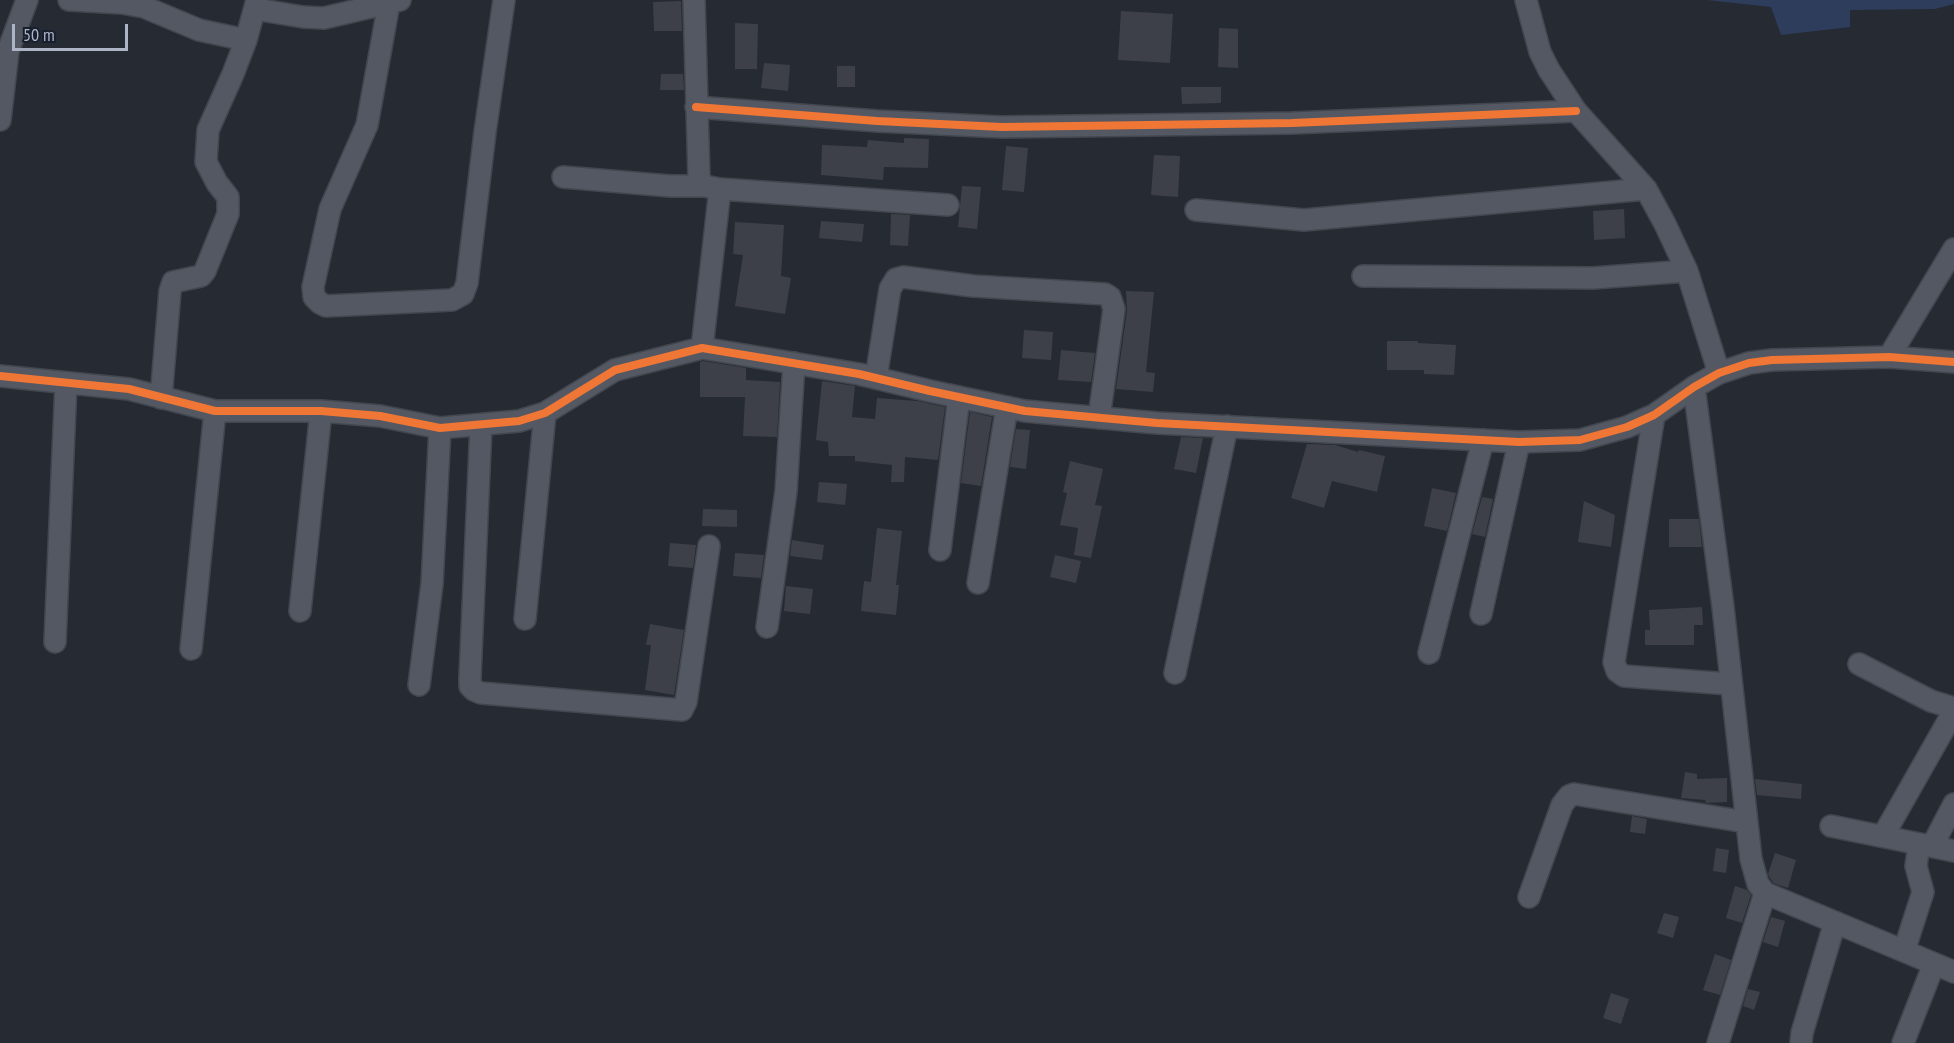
<!DOCTYPE html>
<html>
<head>
<meta charset="utf-8">
<style>
	body { margin:0 }
	#map { position:relative; width:1954px; height:1043px; overflow:hidden; background:#252a33; font-family:"PT Sans Narrow",sans-serif }
	canvas { display:block }
	.scale { position:absolute; left:12px; top:24px; width:116px; height:27px; box-sizing:border-box; border:3px solid #adb4c6; border-top:0; padding-left:8px; font-size:18px; line-height:21px; white-space:nowrap; color:#adb4c6; -webkit-text-stroke:4px #181f2e; paint-order:stroke }
</style>
</head>
<body>
<div id="map">
<canvas width="1954" height="1043"></canvas>
<div class="scale">50 m</div>
</div>
<script>
const ctx = document.querySelector('canvas').getContext('2d');
ctx.lineJoin = 'round';
function paint(path, color) {
  ctx.fillStyle = color;
  ctx.fill(path, 'evenodd');
}
function poly(rows) {
  const path = new Path2D();
  for (const r of rows) {
    path.moveTo(r[0], r[1]);
    for (let i = 2; i < r.length; i += 2) path.lineTo(r[i], r[i + 1]);
  }
  return path;
}
function trace(path, color, width, dash) {
  ctx.strokeStyle = color;
  ctx.lineWidth = width;
  ctx.lineCap = dash ? 'butt' : 'round';
  ctx.setLineDash(dash || []);
  ctx.stroke(path);
}
const water = poly([
	[1707,0,1954,0,1954,4,1935,9,1850,10,1850,27,1781,35,1771,7]
]);
const building = poly([
	[681,1,682,31,654,31,653,2],
	[1121,11,1173,14,1170,63,1118,60],
	[735,23,758,24,757,69,735,69],
	[1219,28,1238,29,1238,68,1218,67],
	[764,63,790,65,788,91,761,88],
	[837,66,855,66,855,87,837,87],
	[661,74,683,74,684,90,660,90],
	[1181,87,1221,87,1221,103,1182,104],
	[904,138,929,139,928,168,884,167,883,180,821,175,822,145,867,147,868,140,904,143],
	[1006,146,1028,148,1024,192,1002,190],
	[1154,155,1180,156,1178,197,1151,195],
	[962,186,981,187,977,229,958,227],
	[1624,209,1625,238,1594,240,1593,211],
	[891,214,910,215,908,246,890,245],
	[821,221,864,224,862,242,819,238],
	[735,222,784,225,781,276,791,278,785,314,735,306,743,255,733,254],
	[1126,291,1154,292,1146,372,1155,373,1153,392,1116,389,1127,311],
	[1024,330,1053,332,1051,360,1022,358],
	[1387,341,1418,341,1418,343,1456,345,1454,375,1424,374,1424,370,1387,370],
	[1061,350,1095,353,1091,382,1058,380],
	[703,361,746,368,746,380,780,382,777,437,743,436,745,397,700,397,700,362],
	[822,381,855,386,852,417,875,419,877,398,917,401,945,407,938,460,905,457,904,482,891,482,892,465,855,461,855,456,829,456,828,442,816,440],
	[970,412,992,417,981,486,961,483],
	[1016,429,1030,430,1026,469,1010,467],
	[1181,437,1203,438,1196,473,1174,469],
	[1307,444,1335,445,1358,452,1359,450,1385,456,1377,492,1332,481,1324,508,1291,498],
	[1070,461,1103,469,1095,505,1102,506,1091,558,1074,555,1078,528,1060,525,1067,493,1063,492],
	[819,482,847,484,845,505,817,502],
	[1432,488,1456,493,1447,531,1424,526],
	[1482,497,1493,499,1485,537,1472,534],
	[1584,501,1615,515,1611,547,1578,542],
	[703,509,737,510,737,527,702,526],
	[1669,519,1699,519,1702,547,1669,547],
	[877,528,902,531,896,585,899,585,896,615,861,611,864,581,871,582],
	[792,540,824,545,822,560,790,556],
	[670,543,696,545,693,568,668,566],
	[735,553,764,555,761,578,733,576],
	[1055,555,1081,561,1076,583,1050,577],
	[786,586,813,589,810,614,784,611],
	[1702,607,1703,625,1694,625,1694,645,1645,645,1645,630,1650,630,1649,610],
	[650,624,684,630,674,695,645,690,651,645,646,645],
	[1685,772,1697,774,1697,779,1727,778,1727,802,1706,803,1705,800,1681,798],
	[1755,779,1802,784,1801,799,1757,795],
	[1632,816,1647,819,1645,834,1630,832],
	[1716,848,1729,850,1726,873,1713,871],
	[1775,853,1796,860,1788,888,1773,883,1770,878,1768,874],
	[1735,886,1747,890,1751,895,1742,923,1726,918],
	[1664,913,1679,917,1673,938,1657,933],
	[1771,917,1785,921,1778,947,1763,942],
	[1715,954,1731,960,1720,995,1703,990],
	[1748,989,1760,992,1754,1010,1743,1006],
	[1611,993,1629,999,1621,1024,1603,1018]
]);
const minor = poly([
	[69,0,122,3,144,7,199,30,246,40],
	[694,0,699,178,704,186,720,189,702,348],
	[1526,0,1540,52,1549,70,1576,111,1646,189,1665,224,1687,271,1719,373],
	[389,3,367,125,330,209,313,287,314,297,320,303,326,306,452,300,463,294,467,283,485,132,504,0],
	[255,9,303,17,324,18,400,0],
	[696,107,877,121,1002,127,1292,123,1576,111],
	[0,120,8,51,27,0],
	[563,177,670,186,704,186],
	[720,189,948,205],
	[1196,210,1304,220,1646,189],
	[1363,276,1593,278,1687,271],
	[1889,357,1954,249],
	[0,376,129,389,215,411,321,411,380,416,440,428,519,421,545,413,615,370,702,348,859,374,930,391,1025,411,1157,423,1519,442,1580,440,1627,427,1654,415,1694,387,1719,373,1749,363,1772,360,1889,357,1954,362],
	[876,378,890,289,896,279,903,277,973,286,1105,294,1110,297,1114,309,1099,418],
	[1694,387,1723,607,1751,859,1758,884,1765,893,1954,972],
	[161,398,170,291,173,282,201,276,205,271,228,214,228,197,217,183,206,162,208,130,233,74,246,40,257,0],
	[1654,415,1614,662,1617,671,1624,676,1730,684],
	[481,425,470,677,470,686,474,690,481,693,682,710,686,702,709,546],
	[940,550,959,397],
	[978,583,1007,407],
	[300,611,321,411],
	[1481,614,1519,442],
	[525,619,545,413],
	[767,627,786,491,794,363],
	[55,642,66,383],
	[191,649,215,411],
	[1429,653,1483,440],
	[1859,664,1931,701,1954,708],
	[1175,673,1227,426],
	[419,685,432,584,440,428],
	[1831,826,1954,851],
	[1883,836,1954,711],
	[1932,846,1954,804],
	[1529,897,1562,805,1569,796,1574,794,1746,822],
	[1904,951,1923,892,1916,866,1919,844],
	[1718,1043,1765,893],
	[1801,1043,1802,1033,1835,922],
	[1903,1043,1934,964]
]);
const cycleway = poly([
	[696,107,877,121,1002,127,1292,123,1576,111],
	[0,376,129,389,215,411,321,411,380,416,440,428,519,421,545,413,615,370,702,348,859,374,930,391,1025,411,1157,423,1519,442,1580,440,1627,427,1654,415,1694,387,1719,373,1749,363,1772,360,1889,357,1954,362]
]);
paint(water, '#2e3d5c');
paint(building, '#3d4049');
trace(minor, '#42464e', 24);
trace(minor, '#545862', 21);
trace(cycleway, '#f07635', 8);
</script>
</body>
</html>
